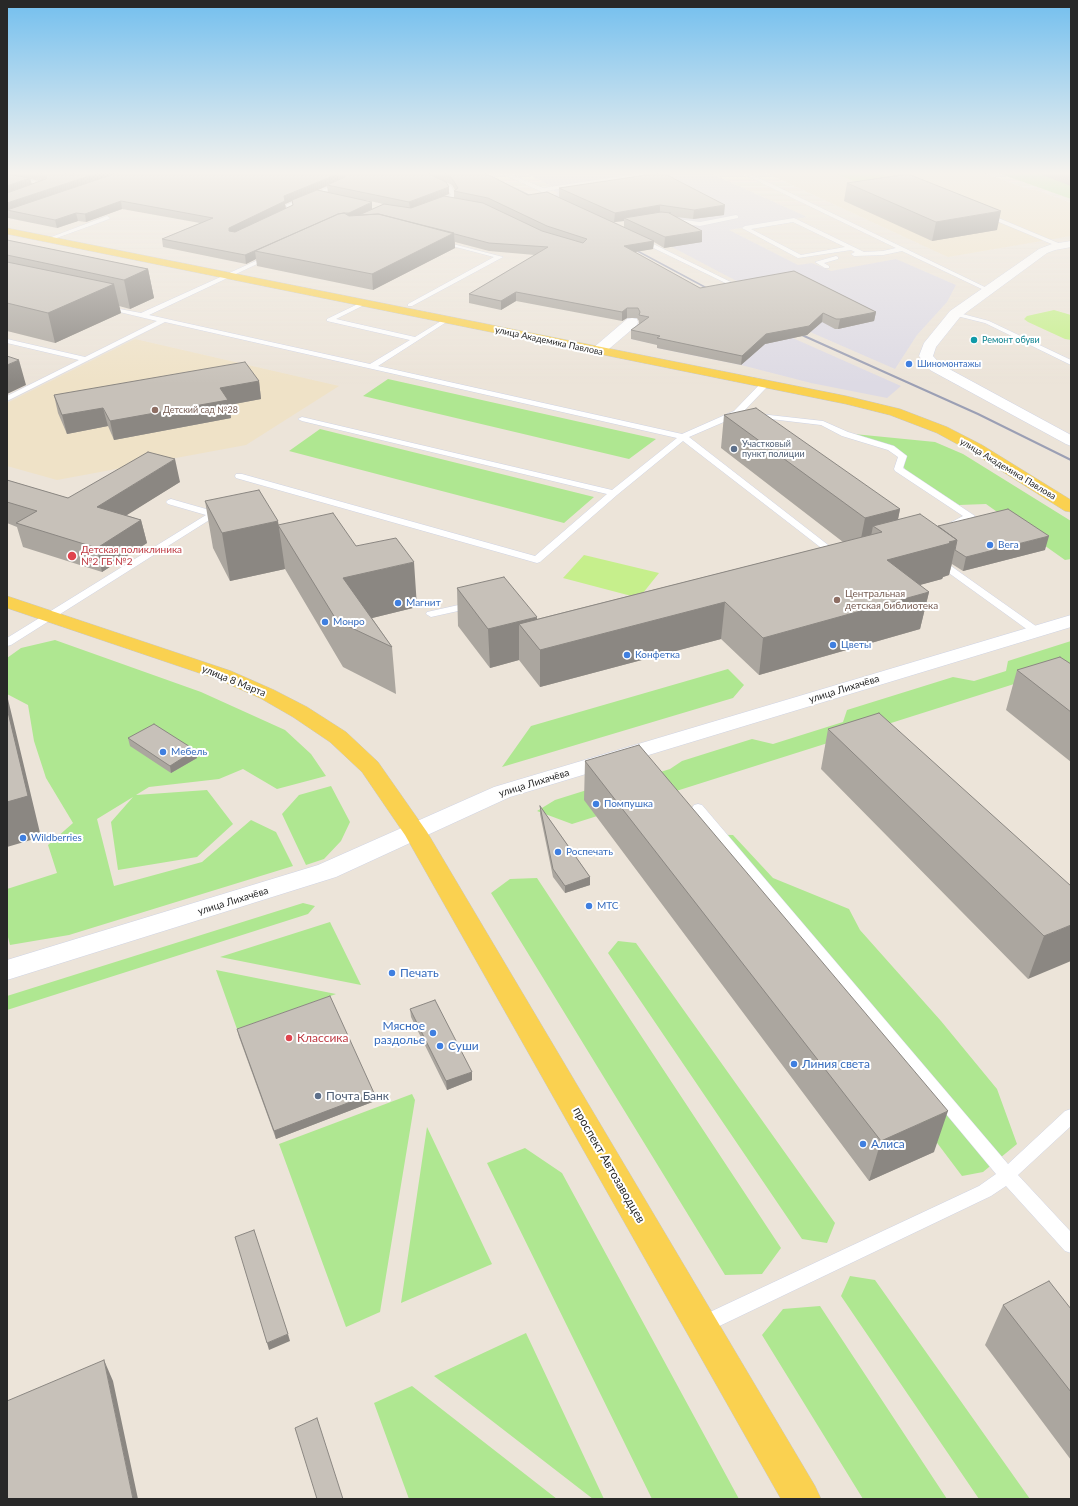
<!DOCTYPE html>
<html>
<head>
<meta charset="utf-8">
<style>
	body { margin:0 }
	#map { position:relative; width:1078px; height:1506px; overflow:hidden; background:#ece4d9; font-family:Lato,sans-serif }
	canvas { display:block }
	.frame { position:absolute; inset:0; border:8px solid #282828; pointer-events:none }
</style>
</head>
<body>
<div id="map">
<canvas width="1078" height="1506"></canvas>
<div class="frame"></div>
</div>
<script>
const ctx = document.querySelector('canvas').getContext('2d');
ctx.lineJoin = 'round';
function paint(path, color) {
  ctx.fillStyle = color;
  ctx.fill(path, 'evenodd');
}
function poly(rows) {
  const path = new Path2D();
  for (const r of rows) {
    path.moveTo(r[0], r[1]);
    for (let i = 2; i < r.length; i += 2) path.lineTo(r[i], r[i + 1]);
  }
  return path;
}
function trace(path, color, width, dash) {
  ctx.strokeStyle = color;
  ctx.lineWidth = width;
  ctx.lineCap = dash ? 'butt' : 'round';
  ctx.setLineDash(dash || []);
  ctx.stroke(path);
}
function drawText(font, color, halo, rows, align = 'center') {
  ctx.font = font + ' Lato,sans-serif';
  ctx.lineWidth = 4;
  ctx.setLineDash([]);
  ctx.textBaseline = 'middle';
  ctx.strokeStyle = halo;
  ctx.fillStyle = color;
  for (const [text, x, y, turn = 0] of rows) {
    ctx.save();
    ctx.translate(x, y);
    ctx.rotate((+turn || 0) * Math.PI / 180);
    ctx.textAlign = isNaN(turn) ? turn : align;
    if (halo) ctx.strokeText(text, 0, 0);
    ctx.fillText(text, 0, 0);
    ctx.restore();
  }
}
const industrial = poly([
	[525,173,710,173,807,217,729,230,798,265,812,263,831,271,896,259,956,285,947,302,917,335,895,369,723,294,746,286,596,207,583,209,554,196,558,193,553,190,558,189],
	[759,323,901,386,887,398,811,383,741,365,657,348,659,345,631,339,646,328]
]);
const education = poly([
	[766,173,984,173,1030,190,1034,189,1071,203,1071,236,948,257],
	[135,339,339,386,246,445,57,480,7,466,7,403]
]);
const green = poly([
	[998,173,1071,173,1071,199],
	[388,379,656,439,629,459,363,396],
	[320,429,594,497,564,523,289,451],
	[854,434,935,442,963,454,1071,521,1071,559,1065,560,986,504,959,505,905,470,898,449],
	[55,640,201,692,285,730,311,754,326,776,277,789,243,769,219,779,149,787,136,795,207,790,233,824,197,857,118,870,111,822,133,797,97,819,114,886,202,862,251,820,276,832,293,866,69,935,10,945,7,933,7,889,57,873,48,845,73,823,46,778,34,741,28,705,7,694,7,658,21,648],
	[1071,641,1071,666,572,824,537,811,555,800,606,784,635,780,670,769,682,761,752,739,773,744,843,722,847,710,953,677,974,681,1006,671,1008,661],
	[728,669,744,685,733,698,502,767,531,726],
	[331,786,350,822,341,841,324,859,306,865,282,814,299,795],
	[691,834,733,835,773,878,849,909,860,930,941,1021,997,1089,1017,1144,983,1172,962,1176,874,1059],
	[537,878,781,1248,762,1274,725,1275,491,893,510,879],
	[303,903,315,906,308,914,7,1010,7,996],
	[330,922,361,985,220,957],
	[618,941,636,943,835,1223,827,1243,802,1239,608,953],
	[216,970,336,994,237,1029],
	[412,1094,415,1100,380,1312,346,1327,279,1144],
	[427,1127,492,1264,401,1303],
	[525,1148,562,1173,739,1499,652,1499,487,1163],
	[850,1276,875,1280,1030,1499,979,1499,841,1296],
	[820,1306,947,1499,863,1499,762,1335,783,1309],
	[526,1333,604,1499,593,1499,434,1376],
	[412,1386,557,1499,409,1499,374,1403]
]);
const pitch = poly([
	[835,173,879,173,893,179,861,184],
	[1054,310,1071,315,1071,340,1065,339,1028,322,1024,319,1027,316],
	[584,555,659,573,639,598,563,578]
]);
const lane = poly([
	[404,173,416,173,429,176,451,186,457,196,439,203,435,203,435,201,451,195,447,188,425,178,404,173],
	[500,173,508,173,543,188,642,173,645,175,546,191,551,196,559,200,559,202,557,203,547,198,540,191,500,173],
	[741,173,749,173,991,290,986,291,902,251,883,255,854,256,851,254,855,252,851,250,798,258,742,228,745,226,794,218,864,252,883,251,896,248,741,173],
	[793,222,845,247,801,255,751,229,793,222],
	[7,176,44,183,47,185,7,200,7,196,38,185,7,180,7,176],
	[341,182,344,184,343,185,291,207,293,212,283,217,278,216,288,210,286,205,341,182],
	[984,212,1063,245,1064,246,1059,247,982,215,982,213,984,212],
	[736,215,738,216,738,218,700,226,669,222,666,220,669,218,700,222,736,215],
	[107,216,110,218,109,219,51,240,46,239,107,216],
	[637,238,641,238,743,288,738,289,637,240,637,238],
	[437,240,503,257,412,306,408,306,408,304,494,257,437,242,437,240],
	[269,255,274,256,149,315,370,364,410,340,327,321,327,319,364,301,366,302,366,304,336,319,415,337,446,318,448,319,448,321,378,366,682,434,734,411,761,383,767,383,767,387,740,415,689,437,832,548,830,550,824,550,683,441,617,495,540,562,537,563,236,478,235,476,236,474,242,474,535,556,607,494,302,421,298,419,302,417,612,490,677,438,165,322,7,401,7,396,79,360,7,343,7,339,85,357,157,321,103,308,103,306,141,313,269,255],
	[836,256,838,257,838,259,824,263,829,266,829,268,825,268,815,262,836,256],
	[955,312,989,321,1071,360,1071,365,985,323,953,315,952,314,955,312],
	[751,413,823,421,848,432,894,446,907,456,903,468,975,516,950,530,944,530,942,528,944,526,963,516,895,471,894,469,898,457,888,450,842,436,821,425,754,417,750,415,751,413],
	[171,499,220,513,222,515,220,517,214,517,11,645,7,646,7,638,206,515,168,504,166,502,168,500,171,499],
	[938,558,941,559,1040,629,1041,631,1040,633,1032,633,935,563,933,561,938,558],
	[472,602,477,605,476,607,431,617,426,614,427,612,472,602],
	[698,804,702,805,1008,1164,1065,1111,1071,1109,1071,1126,1018,1175,1071,1232,1071,1253,1065,1251,1006,1186,991,1196,709,1331,702,1334,695,1331,693,1325,695,1319,979,1186,996,1174,694,811,692,808,694,805,698,804]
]);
const street = poly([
	[1071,241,1071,247,1055,250,1047,253,960,317,936,347,933,356,940,364,1071,435,1071,446,1066,444,930,370,919,356,924,343,950,311,1039,249,1052,244,1071,241],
	[632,318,637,319,638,322,637,325,603,354,593,354,591,351,593,348,627,319,632,318]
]);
const secondary = poly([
	[1071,615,1071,627,510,797,336,877,7,980,7,960,318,865,494,787,1071,615]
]);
const primary = poly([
	[7,228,846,396,900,409,947,427,982,445,1071,500,1071,512,1065,511,970,451,937,433,890,415,846,404,7,234,7,228],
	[7,596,231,671,274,690,307,707,346,732,378,762,427,832,815,1486,821,1499,781,1499,405,835,362,772,330,742,293,717,260,698,217,679,7,608,7,596]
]);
const railFar1 = poly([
	[483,173,537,199],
	[630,247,716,293]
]);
const rail = poly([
	[793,331,978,414,1071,460]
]);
const wall = poly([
	[7,173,485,173,528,195,559,197,559,188,724,215,693,219,676,217,702,242,664,248,654,242,653,249,635,252,700,288,876,312,874,321,838,329,835,329,822,322,807,335,765,344,741,365,657,348,657,345,631,339,631,330,639,325,639,321,637,318,627,318,622,321,516,301,501,310,469,303,469,294,535,255,489,251,455,242,455,248,373,290,257,266,256,259,246,264,163,247,162,239,200,223,122,209,86,222,78,221,57,228,8,218,7,213],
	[30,179,34,180,40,181,32,184],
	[446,182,452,185,455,190,454,191,454,198,445,196,449,194,449,187],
	[327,186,328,192,318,190],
	[366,200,383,204,372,209],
	[292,201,293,205,286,209,285,204],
	[624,221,624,227,614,222],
	[1042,173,1071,173,1071,186,1042,175],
	[847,183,997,230,932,241,844,201],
	[7,240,148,269,154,298,130,309,119,306,121,313,55,343,7,331],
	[259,381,261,399,229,405,231,418,114,440,108,426,67,434,58,413,54,395],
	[724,415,900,509,898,519,938,526,1045,550,963,571,952,564,949,575,943,577,942,579,919,585,929,592,920,629,759,675,721,639,540,687,519,660,490,668,458,626,457,588,537,619,843,542,721,448],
	[7,480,68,498,180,482,126,515,141,520,147,543,102,572,23,547,17,527,7,523],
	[205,501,278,525,356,546,417,607,372,618,392,647,396,694,343,667,285,569,230,581,213,548],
	[1071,664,1071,762,1006,710,1017,670],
	[828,729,1071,886,1028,979,821,769],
	[128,738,195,750,197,758,171,773,130,746],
	[585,761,934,1152,869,1181,584,800],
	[540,806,590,877,590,885,565,893,553,877,540,814],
	[410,1009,472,1080,447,1090,411,1017],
	[237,1029,374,1093,375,1101,276,1139,239,1037],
	[1003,1305,1071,1309,1071,1460,985,1345]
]);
const shadedWall = poly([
	[98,173,123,173,7,210,7,203],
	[338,174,338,182,327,185,327,186,285,204,286,209,230,237,229,231,229,228,284,196],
	[30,178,32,186,7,194,7,186],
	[449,187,449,194,410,209,409,202],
	[121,201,122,209,86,222,85,214],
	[372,202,372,210,362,215,379,214,379,222,360,223,360,216,350,221,334,224,269,253,255,251,256,259,246,264,245,255,334,216,349,213],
	[660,205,660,215,624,218,624,221,614,222,615,213],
	[725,205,724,215,693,219,694,210],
	[1001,211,997,230,932,241,936,222],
	[76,213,78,221,57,228,55,220],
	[702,231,702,242,664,248,665,237],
	[454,233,455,248,373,290,372,274],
	[654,241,653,249,623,254,624,246],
	[148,269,154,298,130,309,124,280],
	[114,284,121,313,55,343,48,313],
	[516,292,516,301,501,310,501,301],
	[627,308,627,318,622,321,622,312],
	[876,312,874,321,838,329,840,319],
	[823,313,822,322,807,335,765,344,741,365,742,356,766,334],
	[19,360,26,385,7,394,7,365],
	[259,381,261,399,229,405,231,418,114,440,110,421,220,388],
	[103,408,108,426,67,434,62,415],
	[175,459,180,482,103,530,97,507],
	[900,509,893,545,882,532,873,526,868,552,858,554,865,518],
	[141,520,147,543,102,572,97,548],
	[278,521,285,569,230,581,222,533],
	[1049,536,1045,550,963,571,966,557],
	[957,540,949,575,943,577,942,579,880,596,887,560],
	[414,562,417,607,348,624,343,578],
	[929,592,920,629,759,675,763,638],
	[725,602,721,639,540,687,540,650],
	[537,617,537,646,519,624,519,660,490,668,488,629],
	[7,695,41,837,7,847],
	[195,750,197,758,171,773,170,766],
	[590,877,590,885,565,893,565,886],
	[1071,925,1071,961,1028,979,1044,936],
	[472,1072,472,1080,447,1090,446,1081],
	[374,1093,375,1101,276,1139,274,1131],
	[948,1111,934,1152,869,1181,881,1141],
	[288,1334,290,1341,269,1350,267,1343],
	[104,1360,113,1381,138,1499,133,1499]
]);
const building = poly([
	[37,173,64,173,72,175,75,173,98,173,7,203,7,193,46,179,47,177,43,174,37,173],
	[117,173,427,173,446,182,449,187,409,202,327,185,345,177,344,175,338,174,284,196,285,201,229,228,229,231,235,232,293,205,292,200,317,190,372,202,349,213,344,213,338,214,334,216,245,255,162,239,213,218,121,201,85,214,76,213,55,220,7,210,117,173],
	[443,173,485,173,528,195,547,192,654,241,624,246,700,288,794,271,876,312,840,319,836,319,823,313,809,326,766,334,742,356,657,338,660,336,631,330,649,317,639,315,640,312,638,308,627,308,622,312,516,292,501,301,469,294,548,247,489,243,379,214,359,215,384,204,411,208,444,196,483,203,542,231,583,243,587,239,547,226,488,198,454,191,458,188,451,177,443,173],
	[660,173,663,173,725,205,694,210,660,205,615,213,559,188,660,173],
	[7,174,30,178,7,186,7,174],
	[908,174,1001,211,936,222,847,183,908,174],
	[661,212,671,213,669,213,702,231,665,237,624,218,661,212],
	[344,213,349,216,378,214,454,233,372,274,255,251,338,214,344,213],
	[7,240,148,269,124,280,7,255,7,240],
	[7,262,114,284,48,313,7,303,7,262],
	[7,356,19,360,7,365,7,356],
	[245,362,259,381,220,388,228,400,110,421,103,408,62,415,54,395,245,362],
	[756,408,900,509,865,518,724,415,756,408],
	[148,452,175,459,97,507,141,520,97,548,16,523,37,511,7,502,7,480,68,498,148,452],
	[259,490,278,521,222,533,205,501,259,490],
	[1008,509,1049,536,966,557,955,550,957,540,938,526,1008,509],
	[333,513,356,546,396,538,414,562,343,578,392,647,337,621,278,525,333,513],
	[920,514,957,540,949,542,951,543,887,560,929,592,763,638,725,602,540,650,519,624,882,532,873,526,920,514],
	[504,577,537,617,488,629,457,588,504,577],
	[1060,657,1071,664,1071,712,1017,670,1060,657],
	[7,708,28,796,7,802,7,708],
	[879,713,1071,886,1071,925,1044,936,828,729,879,713],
	[154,724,195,750,170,766,128,738,154,724],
	[639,745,948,1111,881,1141,585,761,639,745],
	[540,806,590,877,565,886,553,869,540,806],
	[330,996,374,1093,274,1131,237,1029,330,996],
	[435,1000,472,1072,446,1081,410,1009,435,1000],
	[254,1230,288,1334,267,1343,235,1237,254,1230],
	[1049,1281,1071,1309,1071,1392,1003,1305,1049,1281],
	[104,1360,133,1499,7,1499,7,1401,104,1360],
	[317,1418,343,1499,317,1499,295,1428,317,1418]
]);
const markers = [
	[974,340,4,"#0f9aa8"],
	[909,364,4,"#3f7fe0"],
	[155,410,4,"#8d6e63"],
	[734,449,4,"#5c6f8a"],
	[990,545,4,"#3f7fe0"],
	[72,556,5,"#e0444e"],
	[837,600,4,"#8d6e63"],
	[398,603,4,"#3f7fe0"],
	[325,622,4,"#3f7fe0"],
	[833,645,4,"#3f7fe0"],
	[627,655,4,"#3f7fe0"],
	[163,752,4,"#3f7fe0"],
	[596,804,4,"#3f7fe0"],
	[23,838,4,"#3f7fe0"],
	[558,852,4,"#3f7fe0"],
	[589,906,4,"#3f7fe0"],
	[392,973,4,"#3f7fe0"],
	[433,1033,4,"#3f7fe0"],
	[289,1038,4,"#e0444e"],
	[440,1046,4,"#3f7fe0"],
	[794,1064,4,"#3f7fe0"],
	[318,1096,4,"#5c6f8a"],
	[863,1144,4,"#3f7fe0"]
];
const farCulturenames = [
	["Ремонт обуви",982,340]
];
const farStreetnames = [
	["улица Академика Павлова",549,341,12],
	["улица Академика Павлова",1008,469,31]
];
const farShopnames = [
	["Шиномонтажы",917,364]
];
const farEducationnames = [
	["Детский сад №28",163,410]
];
const farServicenames = [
	["Участковый",742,444],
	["пункт полиции",742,454]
];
const shopNames = [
	["Вега",998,545],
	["Магнит",406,603],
	["Монро",333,622],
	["Цветы",841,645],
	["Конфетка",635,655],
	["Мебель",171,752],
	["Помпушка",604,804],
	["Wildberries",31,838],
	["Роспечать",566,852],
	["МТС",597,906]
];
const healthNames = [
	["Детская поликлиника",81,550],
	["№2 ГБ №2",81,562]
];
const educationNames = [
	["Центральная",845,594],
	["детская библиотека",845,606]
];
const streetNames = [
	["улица 8 Марта",234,681,22],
	["улица Лихачёва",844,689,-17],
	["улица Лихачёва",534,783,-17],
	["улица Лихачёва",233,901,-17]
];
const nearShopnames = [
	["Печать",400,973],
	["Мясное",425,1026,"right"],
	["раздолье",425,1040,"right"],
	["Суши",448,1046],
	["Линия света",802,1064],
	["Алиса",871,1144]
];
const nearHealthnames = [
	["Классика",297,1038]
];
const nearServicenames = [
	["Почта Банк",326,1096]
];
const nearStreetnames = [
	["проспект Автозаводцев",609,1165,60]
];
paint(industrial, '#dddae4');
paint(education, '#efe2c7');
paint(green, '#afe791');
paint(pitch, '#c6ef8c');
trace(lane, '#ced2e3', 1);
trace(street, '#ced2e3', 1);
trace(secondary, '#ced2e3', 1);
trace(primary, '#c7c7c7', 1);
paint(lane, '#fff');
paint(street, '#fff');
paint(secondary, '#fff');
paint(primary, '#fad150');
trace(railFar1, '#9b9fb4', 1.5);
trace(rail, '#9b9fb4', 2);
paint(wall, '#aba69f');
paint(shadedWall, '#8b8782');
paint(building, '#c7c1b9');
trace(building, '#8b8782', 1);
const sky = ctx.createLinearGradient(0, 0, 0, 384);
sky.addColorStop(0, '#73bfee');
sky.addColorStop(0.45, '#f6f3ee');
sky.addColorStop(1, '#f6f3ee00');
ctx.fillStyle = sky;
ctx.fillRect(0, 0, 1078, 384);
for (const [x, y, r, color] of markers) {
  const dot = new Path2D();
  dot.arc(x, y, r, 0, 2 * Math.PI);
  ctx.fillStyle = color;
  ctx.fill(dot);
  trace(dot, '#fff', 1.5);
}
drawText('9px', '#0d838f', '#fff', farCulturenames, 'left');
drawText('9px', '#282828', '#fff', farStreetnames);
drawText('9px', '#366cbe', '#fff', farShopnames, 'left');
drawText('9px', '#785e54', '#fff', farEducationnames, 'left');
drawText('9px', '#4e5e75', '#fff', farServicenames, 'left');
drawText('10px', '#366cbe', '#fff', shopNames, 'left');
drawText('10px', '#be3a42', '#fff', healthNames, 'left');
drawText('10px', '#785e54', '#fff', educationNames, 'left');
drawText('10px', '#282828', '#fff', streetNames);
drawText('12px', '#366cbe', '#fff', nearShopnames, 'left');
drawText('12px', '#be3a42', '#fff', nearHealthnames, 'left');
drawText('12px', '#4e5e75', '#fff', nearServicenames, 'left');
drawText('12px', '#282828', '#fff', nearStreetnames);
</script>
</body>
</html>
